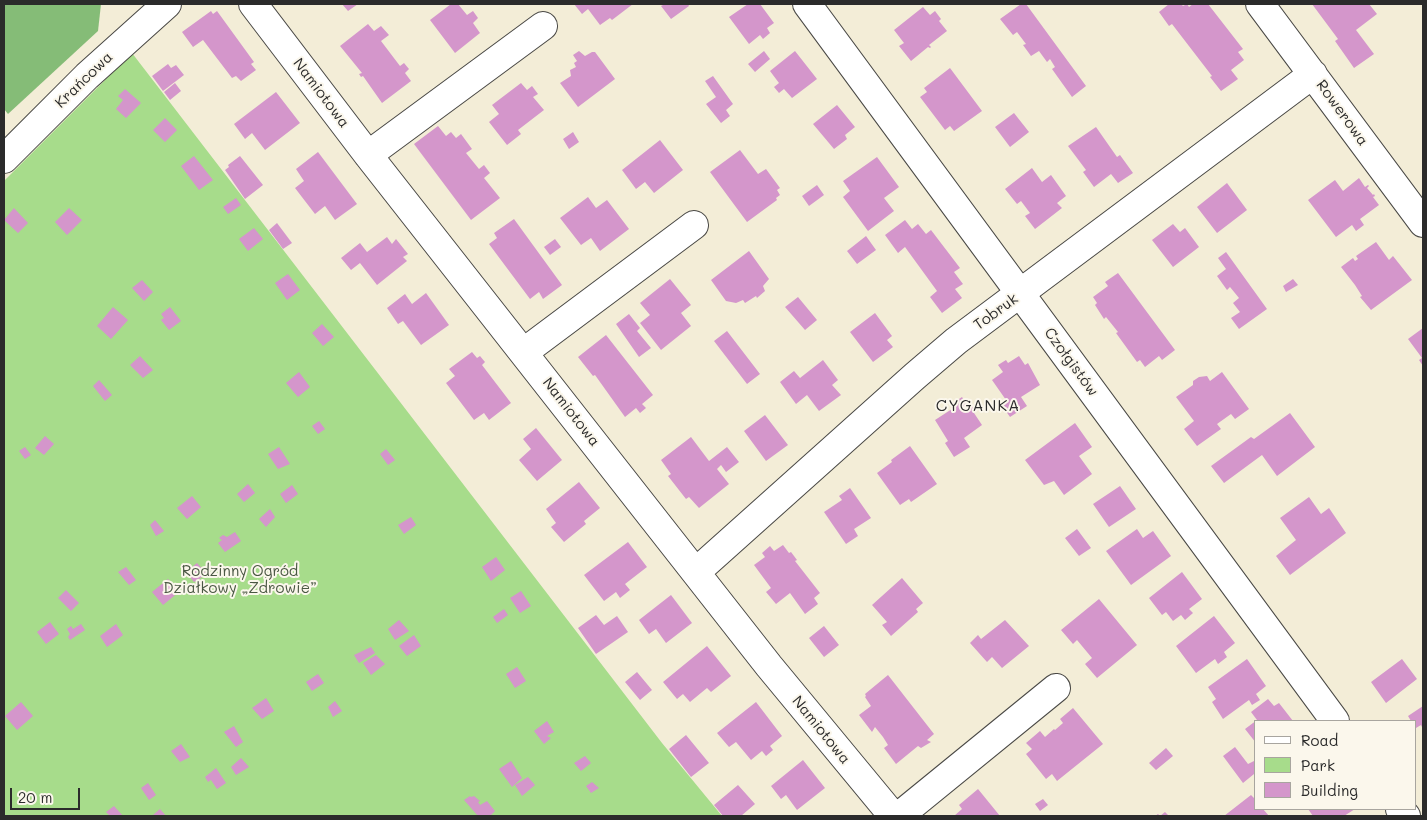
<!DOCTYPE html>
<html>
<head>
<meta charset="utf-8">
<style>
	body { margin:0 }
	#map { position:relative; width:1427px; height:820px; overflow:hidden; background:#f3edd7; font-family:Mali,sans-serif }
	canvas { display:block }
	.frame { position:absolute; inset:0; border:5px solid #2b2b2b; pointer-events:none }
	.legend { position:absolute; left:1254px; top:720px; width:162px; height:90px; box-sizing:border-box; background:#fbf7ec; border:1px solid #a8a59f; margin:0; padding:6px 9px; list-style:none; font-size:15px; color:#2b2b2b }
	.legend li { display:flex; align-items:center; gap:10px; height:25px }
	.legend b { width:25px; border:1px solid #a8a59f }
	.scale { position:absolute; left:10px; top:788px; width:70px; height:22px; box-sizing:border-box; border:2px solid #2b2b2b; border-top:0; padding-left:6px; font-size:15px; line-height:18px; white-space:nowrap; color:#2b2b2b; -webkit-text-stroke:4px #fbf7ec; paint-order:stroke }
</style>
</head>
<body>
<div id="map">
<canvas width="1427" height="820"></canvas>
<div class="frame"></div>
<ul class="legend">
<li><b style="height:6px;background:#fff"></b>Road</li>
<li><b style="height:14px;background:#a7dc8b"></b>Park</li>
<li><b style="height:14px;background:#d496cb"></b>Building</li>
</ul>
<div class="scale">20 m</div>
</div>
<script>
const ctx = document.querySelector('canvas').getContext('2d');
ctx.lineJoin = 'round';
function paint(path, color) {
  ctx.fillStyle = color;
  ctx.fill(path, 'evenodd');
}
function poly(rows) {
  const path = new Path2D();
  for (const r of rows) {
    path.moveTo(r[0], r[1]);
    for (let i = 2; i < r.length; i += 2) path.lineTo(r[i], r[i + 1]);
  }
  return path;
}
function trace(path, color, width, dash) {
  ctx.strokeStyle = color;
  ctx.lineWidth = width;
  ctx.lineCap = dash ? 'butt' : 'round';
  ctx.setLineDash(dash || []);
  ctx.stroke(path);
}
function drawText(font, color, halo, rows, align = 'center') {
  ctx.font = font + ' Mali,sans-serif';
  ctx.lineWidth = 4;
  ctx.setLineDash([]);
  ctx.textBaseline = 'middle';
  ctx.strokeStyle = halo;
  ctx.fillStyle = color;
  for (const [text, x, y, turn = 0] of rows) {
    ctx.save();
    ctx.translate(x, y);
    ctx.rotate((+turn || 0) * Math.PI / 180);
    ctx.textAlign = isNaN(turn) ? turn : align;
    if (halo) ctx.strokeText(text, 0, 0);
    ctx.fillText(text, 0, 0);
    ctx.restore();
  }
}
const green = poly([
	[132,53,662,743,722,816,4,816,4,181]
]);
const forest = poly([
	[4,4,101,4,98,31,8,114,4,109]
]);
const building = poly([
	[342,4,358,4,348,11],
	[451,4,458,4,467,15,473,11,478,18,473,23,480,33,455,53,430,20],
	[574,4,633,4,612,20,610,18,600,25,588,9,582,14],
	[665,4,688,4,689,6,671,19,661,6],
	[748,4,760,4,774,23,767,28,770,33,763,39,760,35,749,44,729,17],
	[1021,4,1026,4,1086,86,1072,97,1052,69,1055,67,1050,59,1047,62,1039,51,1031,56,1023,45,1026,44,1017,32,1013,35,1000,19],
	[1169,4,1181,4,1183,6,1187,4,1189,7,1193,4,1208,4,1243,49,1238,52,1244,60,1231,70,1238,79,1221,91,1210,77,1212,76,1172,24,1169,26,1159,12],
	[1312,4,1369,4,1377,14,1356,30,1374,54,1354,68,1335,41,1338,39],
	[923,7,930,15,935,11,941,19,939,21,947,31,929,45,931,47,930,48,928,47,911,61,899,46,904,43,894,30],
	[211,11,213,14,217,11,254,62,251,64,256,70,241,81,236,76,232,78,203,40,193,47,182,32],
	[368,24,374,31,381,26,389,35,381,41,400,66,404,63,409,69,405,73,411,81,382,103,363,76,361,77,359,74,362,73,340,46],
	[579,51,585,56,592,52,595,52,615,79,578,107,560,83,571,76,570,70,576,67,574,63,577,61,573,55],
	[764,51,770,59,755,72,748,64],
	[795,51,817,79,792,98,784,89,779,93,774,87,779,83,770,71],
	[168,64,171,68,176,65,184,75,163,91,152,76],
	[950,68,982,111,954,131,950,126,945,130,920,97,927,92,924,88],
	[713,76,733,104,726,110,730,116,721,123,706,104,716,97,705,81],
	[175,83,181,91,170,100,164,92],
	[521,83,527,90,532,86,538,94,533,97,544,110,518,130,521,134,507,145,489,122,499,114,492,105],
	[125,89,141,103,126,118,116,109,123,100,118,96],
	[276,92,300,123,265,150,252,133,245,139,234,124],
	[837,105,855,127,845,135,847,139,834,149,813,124],
	[1014,113,1029,132,1010,147,995,127],
	[165,118,177,130,165,142,153,130],
	[438,126,446,136,451,132,456,138,461,134,472,149,466,153,479,169,484,165,490,173,484,178,500,198,471,220,414,144],
	[1096,127,1117,157,1120,155,1133,173,1118,183,1111,174,1094,187,1083,172,1086,170,1068,146],
	[573,132,579,142,569,149,563,139],
	[660,140,683,170,654,193,645,182,636,189,622,170],
	[740,150,758,174,766,169,780,188,777,190,780,195,776,198,777,200,747,222,710,172],
	[318,152,357,204,335,220,325,206,315,214,295,188,304,181,296,169],
	[194,156,213,180,199,190,181,166],
	[240,156,263,185,245,199,225,170,229,167,228,165],
	[877,157,899,187,884,198,894,211,868,231,843,197,850,191,843,181],
	[1032,168,1042,182,1051,175,1066,196,1057,203,1062,208,1035,229,1025,216,1030,213,1021,201,1017,204,1005,189],
	[1359,178,1365,187,1368,185,1369,186,1367,188,1373,195,1374,194,1375,196,1373,197,1379,205,1360,219,1364,225,1356,231,1352,225,1336,237,1308,200,1335,180,1343,191],
	[1227,183,1247,210,1217,233,1197,207],
	[817,185,824,195,809,206,802,196],
	[588,197,596,208,607,200,629,229,600,251,591,238,581,245,560,218],
	[236,198,241,205,228,214,223,207],
	[14,208,28,223,18,233,4,220],
	[69,208,82,220,67,235,55,222],
	[514,219,562,285,543,299,539,292,530,299,489,244,497,238,494,233],
	[905,220,912,229,918,224,926,234,931,230,960,268,954,272,963,284,955,289,962,298,942,313,930,297,937,291,905,247,898,253,885,235],
	[277,223,292,243,283,249,269,230],
	[1173,224,1180,232,1185,228,1199,247,1173,267,1152,240],
	[254,228,263,239,248,251,239,239],
	[866,236,876,250,857,264,847,251],
	[387,237,392,244,396,239,408,254,403,257,407,261,377,285,360,263,351,270,341,258,360,243,367,252],
	[555,239,561,247,550,255,544,247],
	[1376,242,1389,260,1393,256,1412,280,1371,310,1360,297,1362,296,1355,285,1341,267,1353,258,1355,261,1358,259,1356,256],
	[749,251,769,279,763,286,765,291,757,298,756,296,745,303,743,300,736,303,726,301,711,280],
	[1226,252,1267,309,1239,329,1231,318,1240,312,1233,303,1239,298,1230,287,1227,290,1217,276,1226,269,1218,258],
	[1118,273,1175,350,1162,360,1159,356,1145,367,1140,360,1137,362,1116,333,1118,332,1106,317,1104,319,1095,305,1097,303,1093,297,1108,286,1105,282],
	[288,274,300,290,287,300,275,283],
	[670,279,691,305,681,313,691,326,661,350,640,323,650,315,640,303],
	[1293,279,1298,285,1286,292,1283,286],
	[142,280,153,292,144,301,132,288],
	[426,293,449,325,421,345,403,321,398,324,387,308,405,294,412,304],
	[798,297,817,320,805,330,785,307],
	[113,307,128,320,111,339,97,326],
	[170,307,181,321,169,330,161,320,164,318,161,314],
	[875,313,892,336,887,340,893,347,873,362,850,332],
	[629,314,640,328,637,331,651,348,639,357,616,324],
	[322,324,334,337,323,346,312,333],
	[1423,328,1423,366,1419,360,1422,358,1408,339],
	[727,331,760,374,747,384,714,341],
	[606,335,653,395,642,404,646,408,640,413,636,408,625,417,595,375,593,376,578,357],
	[472,352,477,358,480,356,485,362,482,365,511,403,489,420,484,413,474,420,446,383,455,376,449,369],
	[140,356,153,370,143,378,130,365],
	[1019,356,1025,365,1028,363,1040,385,1021,397,1027,406,1010,417,1001,404,1006,400,992,380,1003,372,998,365,1006,360,1008,363],
	[823,360,838,380,832,385,841,395,819,411,807,395,796,404,780,382,794,371,800,378],
	[299,372,310,387,298,397,286,383],
	[1222,372,1249,409,1235,419,1231,414,1217,424,1221,429,1197,446,1184,429,1194,421,1176,397,1193,385,1193,381,1199,377,1207,376,1210,381],
	[99,380,112,395,105,401,93,386],
	[962,397,967,405,970,403,976,412,974,413,982,425,964,438,970,447,954,457,945,443,948,441,935,420,952,409,950,405],
	[1290,413,1315,447,1277,476,1262,455,1224,483,1211,466,1251,437,1254,439],
	[765,415,788,445,766,461,744,431],
	[319,421,325,429,318,434,312,426],
	[1075,423,1092,447,1079,456,1092,474,1064,495,1054,481,1044,485,1025,460],
	[536,428,562,460,537,481,519,460,531,449,523,439],
	[45,436,54,444,44,455,35,448],
	[691,437,709,461,727,447,739,462,726,472,721,465,717,469,729,484,699,508,689,497,686,499,668,476,671,474,661,460],
	[910,446,937,484,911,502,909,499,900,505,877,473,892,462,891,460],
	[25,447,31,455,25,459,19,451],
	[279,447,290,464,278,469,268,454],
	[386,449,395,460,388,465,380,454],
	[579,482,600,508,584,521,586,524,564,542,551,527,556,523,546,509],
	[248,484,255,493,244,502,237,494],
	[292,485,298,494,286,503,280,494],
	[1120,486,1136,509,1109,527,1093,504],
	[850,488,871,518,854,529,858,536,846,544,824,512,842,500,839,496],
	[192,496,201,507,187,519,177,508],
	[1309,497,1321,514,1329,508,1346,533,1290,575,1276,556,1296,540,1280,518],
	[270,509,275,517,266,527,259,519],
	[411,517,416,525,404,534,398,525],
	[155,520,164,531,156,536,150,525],
	[1077,529,1091,548,1079,556,1065,538],
	[1137,529,1143,538,1153,531,1171,556,1131,585,1106,551],
	[235,532,241,541,225,552,218,543,222,540,219,538,223,535,227,537],
	[628,542,647,567,625,584,630,590,620,598,616,592,604,601,584,575],
	[783,545,789,553,791,552,797,560,795,561,820,593,814,598,818,604,805,614,790,593,776,604,766,592,771,588,754,565,765,557,762,553,770,546,774,551],
	[496,557,505,570,491,581,482,567],
	[197,563,207,574,194,582,186,572],
	[126,567,136,580,129,585,118,572],
	[1182,572,1202,599,1189,609,1193,613,1185,620,1181,615,1173,621,1166,612,1162,615,1149,598],
	[902,578,923,603,916,609,918,612,891,636,882,625,887,622,872,605],
	[168,579,179,592,163,605,152,592],
	[66,590,79,603,71,611,58,598],
	[521,591,531,606,520,613,510,598],
	[671,595,692,623,666,643,656,629,649,634,639,620],
	[1099,599,1137,645,1097,678,1085,664,1092,658,1077,640,1073,644,1061,630],
	[504,609,508,615,497,623,493,617],
	[596,615,604,625,617,616,628,632,596,654,578,628],
	[1214,616,1235,643,1224,652,1227,657,1218,664,1215,659,1196,673,1176,646],
	[399,620,409,631,395,640,388,629],
	[1005,620,1029,646,1002,668,992,657,987,662,970,643,978,635,981,639],
	[50,622,59,634,46,644,37,632],
	[81,624,85,630,70,640,68,637,70,634,67,629,71,626,73,629],
	[116,624,123,635,107,647,100,636],
	[824,626,839,645,824,657,809,638],
	[414,635,421,646,407,656,399,646],
	[707,646,731,676,711,692,707,688,690,702,683,694,677,699,663,682],
	[371,647,375,653,359,663,354,655],
	[376,655,385,664,371,675,363,663],
	[1247,659,1266,686,1256,694,1260,700,1252,705,1249,700,1223,719,1212,702,1216,699,1208,687],
	[1402,659,1417,679,1386,703,1371,682],
	[517,667,526,681,515,688,506,674],
	[637,672,652,690,640,700,625,682],
	[318,674,324,683,312,691,306,682],
	[888,675,934,734,927,740,931,742,921,748,918,746,896,764,884,748,888,745,883,737,875,727,872,732,859,715,871,706,865,697,866,696,865,694],
	[266,698,274,711,262,719,252,708],
	[1268,699,1274,706,1279,703,1293,721,1256,721,1256,743,1245,729,1257,720,1251,712],
	[335,701,342,711,333,717,328,707],
	[21,702,33,716,17,730,5,716],
	[756,702,782,736,770,746,773,750,766,756,762,751,751,760,736,742,729,747,717,733],
	[1423,706,1423,729,1421,725,1416,728,1416,721,1411,721,1408,716],
	[1073,708,1103,744,1057,781,1052,774,1046,779,1026,754,1032,749,1026,743,1040,731,1045,737,1054,729,1055,730,1063,723,1060,719],
	[547,721,554,732,547,736,551,738,544,744,534,731],
	[234,726,243,742,236,747,224,732],
	[686,735,709,763,691,777,669,749],
	[181,744,190,757,180,762,171,751],
	[1235,747,1248,764,1256,760,1256,777,1254,774,1243,783,1223,756],
	[1166,748,1173,756,1156,770,1149,763],
	[585,756,591,763,581,771,574,763],
	[241,758,249,767,236,775,231,767],
	[803,760,825,788,797,810,786,795,781,799,771,786],
	[511,761,522,778,512,787,499,769],
	[216,768,226,783,217,789,211,780,208,782,205,777],
	[528,777,535,785,522,796,515,785],
	[592,782,599,788,591,793,586,786],
	[148,783,156,795,149,800,141,788],
	[738,785,755,804,741,816,723,816,714,805],
	[978,789,1000,816,954,816,962,809,959,805],
	[1251,795,1256,800,1256,809,1263,809,1269,816,1224,816],
	[470,796,471,797,474,796,480,801,478,802,480,805,487,801,495,811,490,816,478,816,464,800],
	[1043,799,1048,805,1040,811,1035,804],
	[114,806,123,816,108,816,109,815,106,812],
	[160,809,166,816,154,816,153,815],
	[1308,809,1355,809,1344,816,1313,816],
	[1165,812,1169,816,1155,816,1158,814,1160,816]
]);
const minor = poly([
	[253,4,368,155,769,666,893,816],
	[807,4,1335,721],
	[1260,4,1423,223],
	[368,155,543,26],
	[4,159,87,76,167,4],
	[524,352,694,225],
	[696,572,915,376,956,341,1313,74],
	[1400,809,1406,816],
	[899,816,1056,688]
]);
const streetNames = [
	["Krańcowa",84,80,-44],
	["Namiotowa",321,93,53],
	["Rowerowa",1342,113,54],
	["Tobruk",996,312,-36],
	["Czołgistów",1071,362,54],
	["Namiotowa",571,412,52],
	["Namiotowa",821,730,51]
];
const parkNames = [
	["Rodzinny Ogród",240,571],
	["Działkowy „Zdrowie”",240,588]
];
const neighbourhoodNames = [
	["CYGANKA",978,406]
];
paint(green, '#a7dc8b');
paint(forest, '#85bc77');
paint(building, '#d496cb');
trace(minor, '#494845', 30);
trace(minor, '#fff', 28);
drawText('15px', '#2b2b2b', '#fbf7ec', streetNames);
drawText('15px', '#4a5743', '#fbf7ec', parkNames);
ctx.letterSpacing = '1px';
drawText('16px', '#2b2b2b', '#fbf7ec', neighbourhoodNames);
ctx.letterSpacing = '0px';
</script>
</body>
</html>
